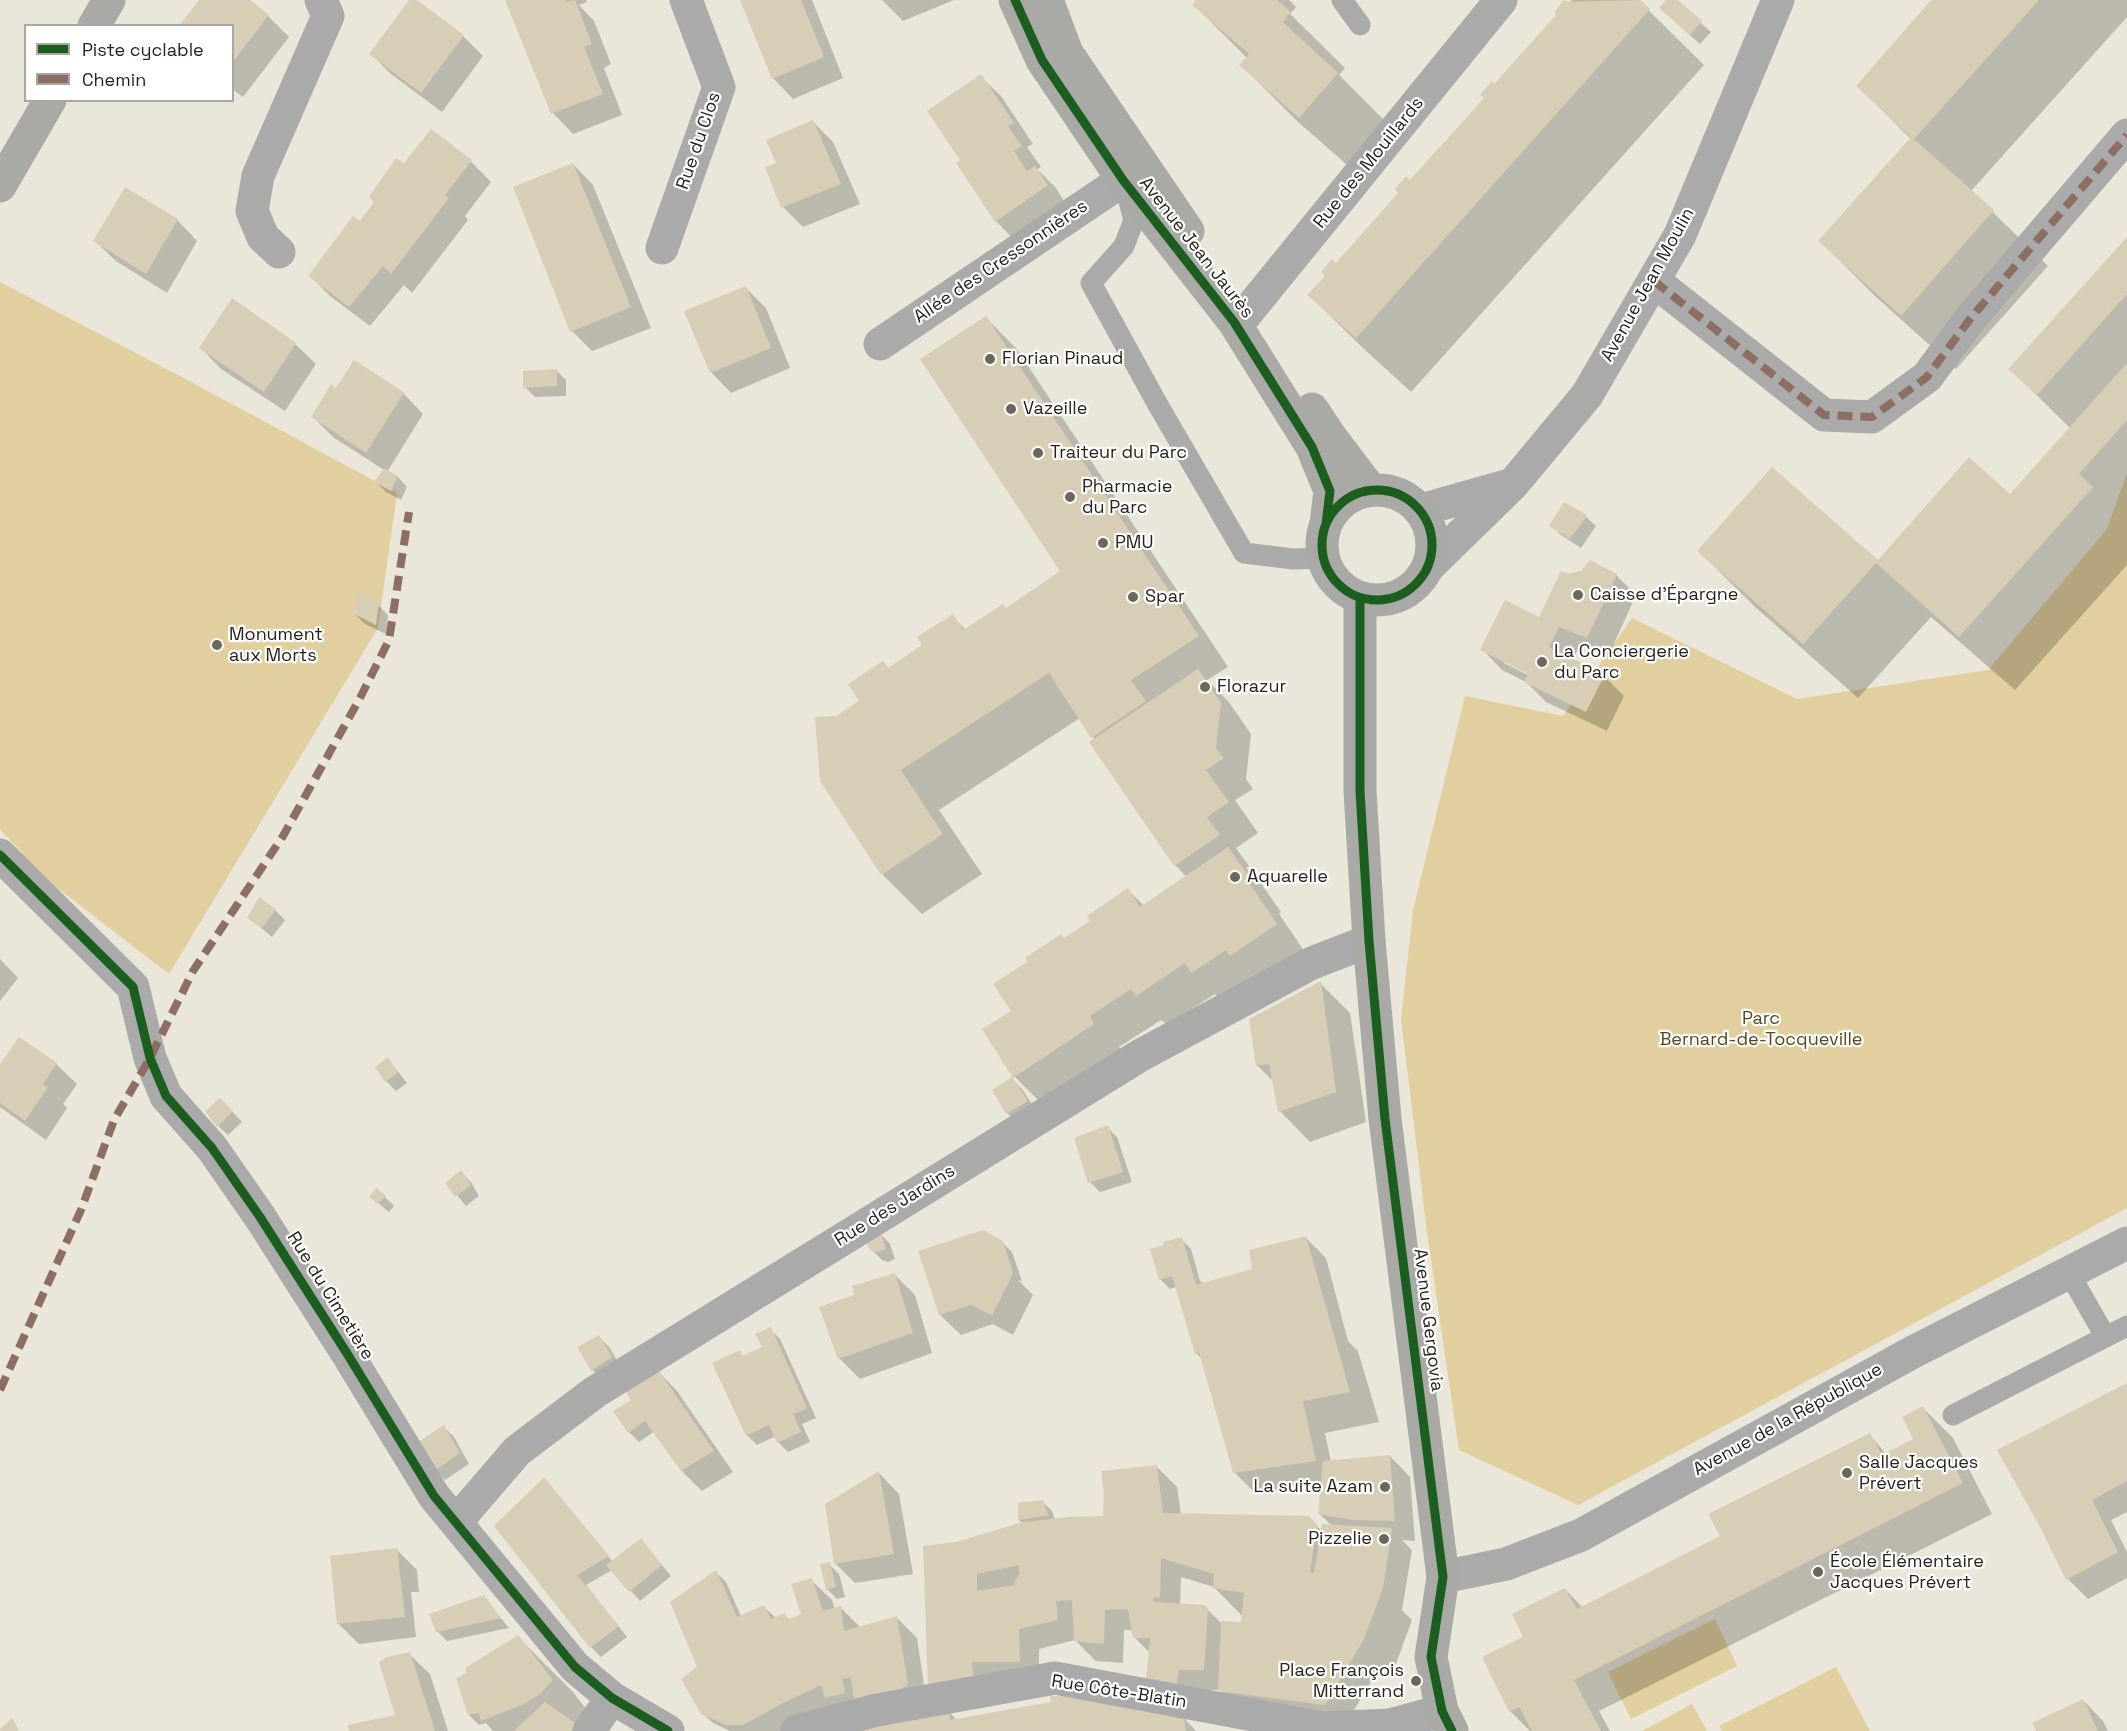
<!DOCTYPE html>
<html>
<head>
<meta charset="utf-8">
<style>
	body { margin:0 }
	#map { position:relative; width:2127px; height:1731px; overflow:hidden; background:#eae6d9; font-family:"Space Grotesk",sans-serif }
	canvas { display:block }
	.legend { position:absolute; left:24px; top:24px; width:210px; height:78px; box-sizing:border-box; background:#fff; border:2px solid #a9a7a3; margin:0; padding:8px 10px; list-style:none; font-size:18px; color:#27231a }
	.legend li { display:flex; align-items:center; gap:12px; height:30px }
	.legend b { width:30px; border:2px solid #a9a7a3 }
</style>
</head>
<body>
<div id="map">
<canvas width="2127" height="1731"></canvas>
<ul class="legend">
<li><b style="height:8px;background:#1b5e20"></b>Piste cyclable</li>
<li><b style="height:8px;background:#8d6e63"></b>Chemin</li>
</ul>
</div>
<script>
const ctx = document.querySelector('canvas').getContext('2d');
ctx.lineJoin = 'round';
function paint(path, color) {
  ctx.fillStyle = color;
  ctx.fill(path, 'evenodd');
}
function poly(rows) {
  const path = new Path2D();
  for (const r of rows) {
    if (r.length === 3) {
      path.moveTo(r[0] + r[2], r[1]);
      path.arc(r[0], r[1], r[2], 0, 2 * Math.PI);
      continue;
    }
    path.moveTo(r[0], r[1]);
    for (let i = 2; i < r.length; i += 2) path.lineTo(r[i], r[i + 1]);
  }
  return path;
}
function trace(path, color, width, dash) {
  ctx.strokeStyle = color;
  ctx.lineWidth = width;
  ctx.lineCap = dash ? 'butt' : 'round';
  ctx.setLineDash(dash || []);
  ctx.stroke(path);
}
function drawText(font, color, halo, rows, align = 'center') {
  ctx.font = font + ' "Space Grotesk",sans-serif';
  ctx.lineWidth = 4.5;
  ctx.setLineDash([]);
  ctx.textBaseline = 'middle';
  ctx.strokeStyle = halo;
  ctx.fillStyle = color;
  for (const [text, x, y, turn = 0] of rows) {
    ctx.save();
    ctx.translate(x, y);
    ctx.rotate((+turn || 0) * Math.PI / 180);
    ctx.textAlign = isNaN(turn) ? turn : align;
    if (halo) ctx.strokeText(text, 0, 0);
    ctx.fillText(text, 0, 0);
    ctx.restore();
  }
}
const green = poly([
	[0,282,178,375,397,493,378,628,169,974,21,860,23,853,0,830],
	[2127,473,2127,1208,1578,1505,1459,1450,1427,1232,1401,1019,1413,910,1465,696,1563,716,1632,618,1797,699,1988,670,2107,529],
	[1715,1619,1737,1666,1631,1719,1608,1672],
	[1836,1667,1870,1731,1722,1731,1719,1726],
	[1692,1704,1707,1731,1642,1731]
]);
const shadow = poly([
	[201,0,247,0,268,16,289,37,243,97,232,89,232,26],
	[411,0,414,0,463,36,483,56,442,112,391,74,371,54],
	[507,0,586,0,587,2,579,5,594,21,611,64,604,68,622,115,573,134,553,113],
	[742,0,812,0,843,78,793,99,773,78],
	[882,0,954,0,903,21],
	[1198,0,1289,0,1296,7,1290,14,1345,68,1339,75,1392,128,1355,172,1296,120,1241,65,1247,58,1194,5],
	[1572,0,1638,0,1704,65,1411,392,1364,349,1309,295],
	[1668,0,1675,0,1711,32,1700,44,1671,18],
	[1933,0,2127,0,2127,17,1971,191,2048,266,1956,369,1875,296,1820,241,1911,139,1858,86],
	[980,76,1001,96,1033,144,1027,147,1041,167,1037,169,1056,188,1067,206,1016,242,996,221,962,160],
	[813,122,833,142,860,204,803,227,783,207,778,163],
	[471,162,491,182,465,216,468,220,412,293,404,285,370,326,330,296,310,276,361,223,404,165],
	[573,164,593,185,651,328,592,351,572,331],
	[177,220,197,241,167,293,116,261,95,241],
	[2127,239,2127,565,2015,690,1931,617,1858,698,1754,606,1699,551,1878,563,2010,496,2070,428,2010,369],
	[746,288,766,308,790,368,731,393,711,372],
	[986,318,1016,348,1228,667,1207,680,1228,701,1251,734,1246,779,1253,789,1235,800,1258,833,1236,848,1249,866,1246,868,1258,879,1281,912,1279,914,1307,955,1223,1002,1215,994,1167,1025,1161,1020,1119,1047,1124,1054,1045,1107,1015,1077,1013,1011,1065,939,1092,922,1128,890,1144,906,1187,877,1175,865,1091,742,1095,740,1080,718,939,810,982,874,922,914,883,875,822,781,836,717,861,701,883,663,889,669,924,645,952,616,966,630,1006,609,1062,572],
	[295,344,316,364,285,411,221,369,201,348],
	[556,370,566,380,566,396,535,397,525,387],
	[336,390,403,393,423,414,387,472,398,477,407,487,401,500,386,492,376,482,384,470,333,437,313,417],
	[1565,504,1586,517,1596,526,1581,548,1561,535,1551,525],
	[1568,575,1616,575,1636,595,1608,657,1580,646,1572,660,1604,676,1624,696,1607,731,1546,702,1526,682,1502,670,1482,649,1539,619],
	[1504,660,1535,676,1534,678,1504,663],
	[378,605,388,615,386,634,365,624,355,614],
	[275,910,285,920,272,937,249,918],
	[0,959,18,978,0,1001],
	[1320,983,1350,1013,1366,1122,1310,1142,1280,1111,1274,1082,1257,1065],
	[388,1059,407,1083,396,1091,386,1081],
	[56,1064,77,1084,63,1104,67,1108,46,1140,0,1107,0,1067],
	[1012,1079,1022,1089,1037,1112,1017,1123,1007,1113,994,1091],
	[230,1109,242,1122,228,1135,218,1126],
	[1107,1127,1117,1137,1132,1182,1100,1192,1090,1182],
	[461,1172,471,1182,479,1196,466,1206,447,1183],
	[371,1197,385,1197,394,1206,389,1212],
	[881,1234,890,1244,895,1259,888,1262,882,1260,872,1250],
	[1306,1238,1326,1258,1348,1341,1358,1351,1379,1422,1325,1433,1331,1462,1390,1456,1410,1477,1415,1541,1402,1540,1412,1550,1402,1610,1412,1620,1394,1669,1380,1667,1345,1725,1250,1721,1220,1690,1199,1690,1168,1701,1150,1653,1134,1637,1133,1630,1124,1630,1123,1663,1096,1661,1075,1640,1039,1649,1039,1682,959,1708,956,1543,1024,1524,1019,1520,1042,1501,1052,1511,1055,1520,1107,1517,1157,1467,1177,1487,1181,1514,1309,1518,1322,1531,1332,1526,1320,1514,1323,1483,1255,1493,1234,1472,1202,1359,1196,1353,1176,1287,1170,1289,1160,1279,1181,1239,1191,1249,1200,1281,1204,1284,1254,1270],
	[1181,1577,1214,1587,1243,1617,1243,1624,1223,1625,1204,1606,1180,1605],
	[1002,1242,1012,1252,1022,1281,1018,1280,1033,1295,1013,1335,993,1324,961,1335,940,1315],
	[894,1274,915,1295,932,1353,860,1379,839,1358,856,1296],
	[770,1329,780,1339,816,1418,802,1424,810,1442,788,1452,778,1442,776,1436,757,1445,747,1435,739,1352,744,1357,764,1348],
	[599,1337,609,1347,621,1367,602,1379,592,1370],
	[657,1370,677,1391,733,1472,702,1491,682,1471,655,1431,639,1442,629,1432,616,1412,631,1402],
	[2127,1385,2127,1512,2111,1520,2127,1552,2127,1578,2088,1599,2068,1579],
	[1923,1408,1953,1438,1992,1514,1599,1711,1610,1731,1530,1731,1510,1711,1525,1638,1565,1589,1583,1608,1722,1537,1870,1435,1886,1454,1915,1439],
	[444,1427,454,1437,469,1464,445,1480,435,1470],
	[879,1473,899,1494,913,1574,855,1583,835,1563],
	[544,1479,613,1562,641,1540,671,1576,640,1601,612,1570,586,1585,627,1637,601,1657,591,1647],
	[397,1550,417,1570,419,1592,411,1592,416,1637,359,1644,338,1623],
	[829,1564,839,1574,845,1597,837,1599,827,1589],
	[716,1572,726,1582,741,1616,764,1607,776,1618,784,1615,791,1621,803,1615,811,1580,832,1600,835,1609,840,1607,861,1628,897,1618,917,1638,927,1705,788,1731,730,1731,713,1723,702,1713,699,1667],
	[483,1597,509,1628,447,1641,437,1631],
	[518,1637,573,1692,603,1731,493,1731,486,1723,479,1725,469,1715,466,1675],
	[409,1654,430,1674,448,1731,351,1731,397,1716],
	[2083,1700,2103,1721,2108,1731,2038,1731],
	[948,1711,957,1720,1183,1717,1196,1731,859,1731]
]);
const building = poly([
	[199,0,250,0,269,15,232,63,232,26,179,26],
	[409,0,417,0,464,35,421,93,369,54],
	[505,0,565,0,566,2,575,0,592,44,584,47,603,94,551,114],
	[740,0,801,0,824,57,772,79],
	[1196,0,1277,0,1291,12,1283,22,1338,73,1299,118,1239,65,1249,54,1192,5],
	[1564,0,1569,2,1640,0,1650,9,1356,338,1307,295,1325,276,1321,272,1332,259,1336,263,1398,193,1395,189,1406,176,1410,180,1484,98,1480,95,1492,81,1494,84,1556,15,1554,12],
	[1666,0,1678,0,1702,21,1690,35,1659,8],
	[1931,0,2039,0,1914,139,1994,210,1901,316,1818,241,1911,137,1856,86],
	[981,74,1014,123,1008,126,1022,146,1014,151,1027,171,1035,166,1048,185,995,222,956,163,960,160,927,111],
	[813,120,841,184,781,208,765,167,776,163,766,140],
	[431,129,472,160,445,195,449,198,391,274,383,266,349,307,308,276,353,216,360,221,374,202,369,197,396,158,404,163],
	[573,163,631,307,570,332,513,187],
	[125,187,178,219,146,274,93,241],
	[2127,237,2127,294,2037,395,2008,369],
	[746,286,771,348,710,373,684,311],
	[232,298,296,343,264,392,199,348],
	[986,316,1199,636,1131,680,1146,701,1091,738,1049,673,901,770,943,834,881,875,820,781,815,717,836,716,859,701,848,684,883,661,888,668,922,645,917,637,953,614,963,630,1003,604,1006,608,1060,571,920,359],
	[354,360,404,392,366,453,311,417,331,384,336,388],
	[2127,363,2127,420,2079,474,2093,487,1959,637,1876,563,1803,644,1697,551,1772,467,1878,560,1969,457,2010,494],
	[557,369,557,386,523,388,523,371],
	[384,468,398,476,391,491,374,482],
	[1564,502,1587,515,1570,539,1549,526],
	[1590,560,1617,574,1587,638,1559,627,1549,647,1605,674,1586,712,1524,682,1528,674,1480,650,1505,600,1539,617,1561,571,1568,574,1581,571],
	[358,592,379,604,376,625,354,614],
	[1198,669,1221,703,1216,748,1224,758,1206,770,1229,802,1207,817,1220,835,1174,866,1089,742],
	[1228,847,1252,881,1249,883,1277,924,1230,956,1226,950,1191,973,1185,963,1136,996,1131,989,1090,1016,1094,1024,1013,1078,982,1029,1011,1011,993,984,1027,962,1025,958,1061,934,1064,938,1090,921,1087,916,1128,888,1140,907],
	[259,897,276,909,262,928,247,918],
	[1321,981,1336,1092,1278,1112,1269,1064,1256,1066,1249,1019],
	[19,1037,57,1063,43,1084,48,1087,25,1121,0,1103,0,1064],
	[388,1057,398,1072,385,1082,375,1067],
	[1012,1077,1028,1101,1006,1114,992,1090],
	[220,1098,233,1111,217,1127,205,1111],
	[1108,1125,1123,1172,1088,1183,1074,1138],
	[461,1170,471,1185,455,1197,445,1183],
	[376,1188,386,1196,378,1204,369,1197],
	[983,1230,1003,1241,1013,1273,992,1315,971,1305,939,1315,918,1251],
	[881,1232,886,1249,877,1252,871,1251,865,1241],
	[1306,1236,1350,1392,1303,1401,1316,1461,1233,1473,1199,1352,1195,1354,1172,1276,1159,1280,1150,1249,1164,1245,1163,1242,1182,1237,1196,1285,1252,1269,1249,1250],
	[895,1273,913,1333,838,1359,819,1307,854,1295,852,1286],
	[771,1327,807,1408,793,1414,801,1432,777,1443,769,1425,746,1436,712,1363,740,1350,742,1356,762,1347,755,1334],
	[599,1335,612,1357,591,1371,577,1347],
	[657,1368,714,1451,681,1471,645,1421,628,1433,613,1411,631,1400,624,1389],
	[2127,1383,2127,1481,2092,1500,2118,1552,2066,1580,2040,1527,1997,1450],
	[1923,1406,1963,1483,1574,1680,1601,1731,1532,1731,1519,1707,1509,1712,1482,1657,1523,1637,1512,1614,1565,1588,1577,1609,1720,1536,1708,1514,1870,1433,1882,1455,1913,1439,1902,1417],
	[444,1425,460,1453,434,1471,418,1442],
	[1390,1455,1395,1521,1354,1520,1318,1514,1323,1461],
	[1157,1465,1163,1513,1309,1516,1317,1524,1310,1572,1314,1573,1322,1524,1392,1528,1383,1588,1364,1639,1325,1705,1218,1691,1221,1621,1241,1622,1244,1593,1213,1588,1214,1574,1161,1558,1160,1597,1153,1598,1154,1602,1205,1605,1208,1609,1204,1670,1179,1670,1176,1687,1146,1681,1150,1638,1133,1638,1128,1609,1105,1610,1104,1644,1074,1641,1072,1600,1056,1601,1058,1620,1019,1629,1020,1662,972,1662,974,1683,928,1686,923,1546,956,1542,1019,1523,1067,1517,1103,1516,1104,1493,1101,1471],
	[1019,1565,1019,1574,1015,1580,1015,1585,977,1591,977,1574],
	[879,1471,894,1554,834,1564,825,1504],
	[544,1477,609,1556,577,1575,619,1626,590,1648,494,1526],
	[1043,1500,1048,1515,1018,1520,1018,1503],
	[641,1538,662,1565,629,1592,606,1565],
	[397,1548,405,1617,337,1624,330,1556],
	[830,1562,836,1587,826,1590,820,1564],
	[716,1570,737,1617,764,1605,771,1619,785,1613,788,1620,801,1614,791,1584,812,1578,823,1611,841,1606,844,1631,897,1616,908,1685,887,1696,854,1700,851,1677,842,1679,845,1693,825,1698,821,1685,785,1702,743,1725,726,1725,701,1714,681,1679,697,1667,670,1602],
	[484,1595,501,1618,436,1632,429,1614],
	[518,1635,553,1680,540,1694,524,1704,481,1721,479,1713,468,1715,456,1678,467,1673,465,1668],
	[410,1652,435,1731,349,1731,348,1725,395,1715,379,1662,387,1657],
	[1050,1696,1097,1697,1183,1716,1186,1731,856,1731,949,1710,950,1720,1051,1702],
	[2083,1699,2098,1731,2036,1731,2032,1723],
	[545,1702,578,1725,571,1731,514,1731],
	[12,1718,19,1731,0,1731,0,1729]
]);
const lane = poly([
	[1342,0,1360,25],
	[1127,194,1134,220,1124,246,1091,283,1158,405,1244,553,1293,559,1323,558],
	[2069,1273,2105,1336],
	[1953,1415,2127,1326]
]);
const street = poly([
	[662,248,719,87,686,0],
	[279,252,263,237,252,211,258,176,328,16,321,0],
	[1654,281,1824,415,1872,417,1927,377,1970,319,2127,135],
	[1234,322,1245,315,1501,0],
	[880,344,1123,180],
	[1421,510,1509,485],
	[1429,566,1513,484,1587,395,1680,235,1778,0],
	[0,855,133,987,150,1058,166,1096,212,1148,260,1217,348,1355,434,1496,575,1667,612,1698,668,1731],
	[456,1522,517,1451,595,1392,1141,1055,1312,963,1369,941],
	[1443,1577,1506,1564,1581,1535,1913,1352,2127,1243],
	[589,1731,612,1698],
	[797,1731,877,1710,1055,1678,1323,1728,1390,1725,1442,1711]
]);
const secondary = poly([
	[1015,0,1042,60,1123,180,1234,322,1312,447,1330,491,1326,524],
	[1047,0,1067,53,1188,231],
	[94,26,109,0],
	[0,186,50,100],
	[1312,409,1330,436,1371,490],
	[1377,545,55],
	[1360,599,1360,791,1369,941,1385,1119,1443,1577,1431,1657,1442,1711,1452,1731]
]);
const quiet = poly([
	[1654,281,1824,415,1872,417,1927,377,1970,319,2127,135],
	[0,1390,81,1210,114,1120,150,1058,193,971,283,836,360,698,389,640,409,512]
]);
const cycleway = poly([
	[1015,0,1042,60,1123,180,1234,322,1312,447,1330,491,1326,524],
	[1377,545,55],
	[1360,599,1360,791,1369,941,1385,1119,1443,1577,1431,1657,1442,1711,1452,1731],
	[0,855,133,987,150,1058,166,1096,212,1148,260,1217,348,1355,434,1496,575,1667,612,1698,668,1731]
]);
const markers = [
	[990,359,6,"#6b675d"],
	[1011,409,6,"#6b675d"],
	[1038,453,6,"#6b675d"],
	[1070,497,6,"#6b675d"],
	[1103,543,6,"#6b675d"],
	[1578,595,6,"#6b675d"],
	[1133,597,6,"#6b675d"],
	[217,645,6,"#6b675d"],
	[1542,662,6,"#6b675d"],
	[1205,687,6,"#6b675d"],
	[1235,877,6,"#6b675d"],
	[1847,1473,6,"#6b675d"],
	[1385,1487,6,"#6b675d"],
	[1384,1539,6,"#6b675d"],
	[1818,1572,6,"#6b675d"],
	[1416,1681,6,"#6b675d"]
];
const streetNames = [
	["Rue du Clos",699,141,-71],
	["Rue des Mouillards",1369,163,-51],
	["Avenue Jean Jaurès",1196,248,52],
	["Allée des Cressonnières",1001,262,-34],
	["Avenue Jean Moulin",1648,285,-61],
	["Rue des Jardins",895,1206,-32],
	["Rue du Cimetière",330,1296,58],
	["Avenue Gergovia",1428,1320,83],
	["Avenue de la République",1788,1420,-29],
	["Rue Côte-Blatin",1119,1692,9]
];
const poiNames = [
	["Florian Pinaud",1002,359],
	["Vazeille",1023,409],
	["Traiteur du Parc",1050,453],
	["Pharmacie",1082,487],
	["du Parc",1082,508],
	["PMU",1115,543],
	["Caisse d'Épargne",1590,595],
	["Spar",1145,597],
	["Monument",229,635],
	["aux Morts",229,656],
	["La Conciergerie",1554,652],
	["du Parc",1554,673],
	["Florazur",1217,687],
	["Aquarelle",1247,877],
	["Salle Jacques",1859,1463],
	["Prévert",1859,1484],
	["La suite Azam",1373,1487,"right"],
	["Pizzelie",1372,1539,"right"],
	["École Élémentaire",1830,1562],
	["Jacques Prévert",1830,1583],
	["Place François",1404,1671,"right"],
	["Mitterrand",1404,1692,"right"]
];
const parkNames = [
	["Parc",1761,1019],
	["Bernard-de-Tocqueville",1761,1040]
];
paint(green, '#e1cf9f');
paint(shadow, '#0003');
paint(building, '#d7ceb5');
trace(lane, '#a9aaa9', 21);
trace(street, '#a9aaa9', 33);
trace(secondary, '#a9a9a6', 33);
trace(quiet, '#8d6e63', 8, [15, 8]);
trace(cycleway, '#1b5e20', 9);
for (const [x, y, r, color] of markers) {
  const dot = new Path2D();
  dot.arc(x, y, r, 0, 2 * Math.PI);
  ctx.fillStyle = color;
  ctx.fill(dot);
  trace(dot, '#fff', 2);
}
drawText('18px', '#27231a', '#fff', streetNames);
drawText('18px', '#27231a', '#fff', poiNames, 'left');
drawText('18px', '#56471d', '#fff', parkNames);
</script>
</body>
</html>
